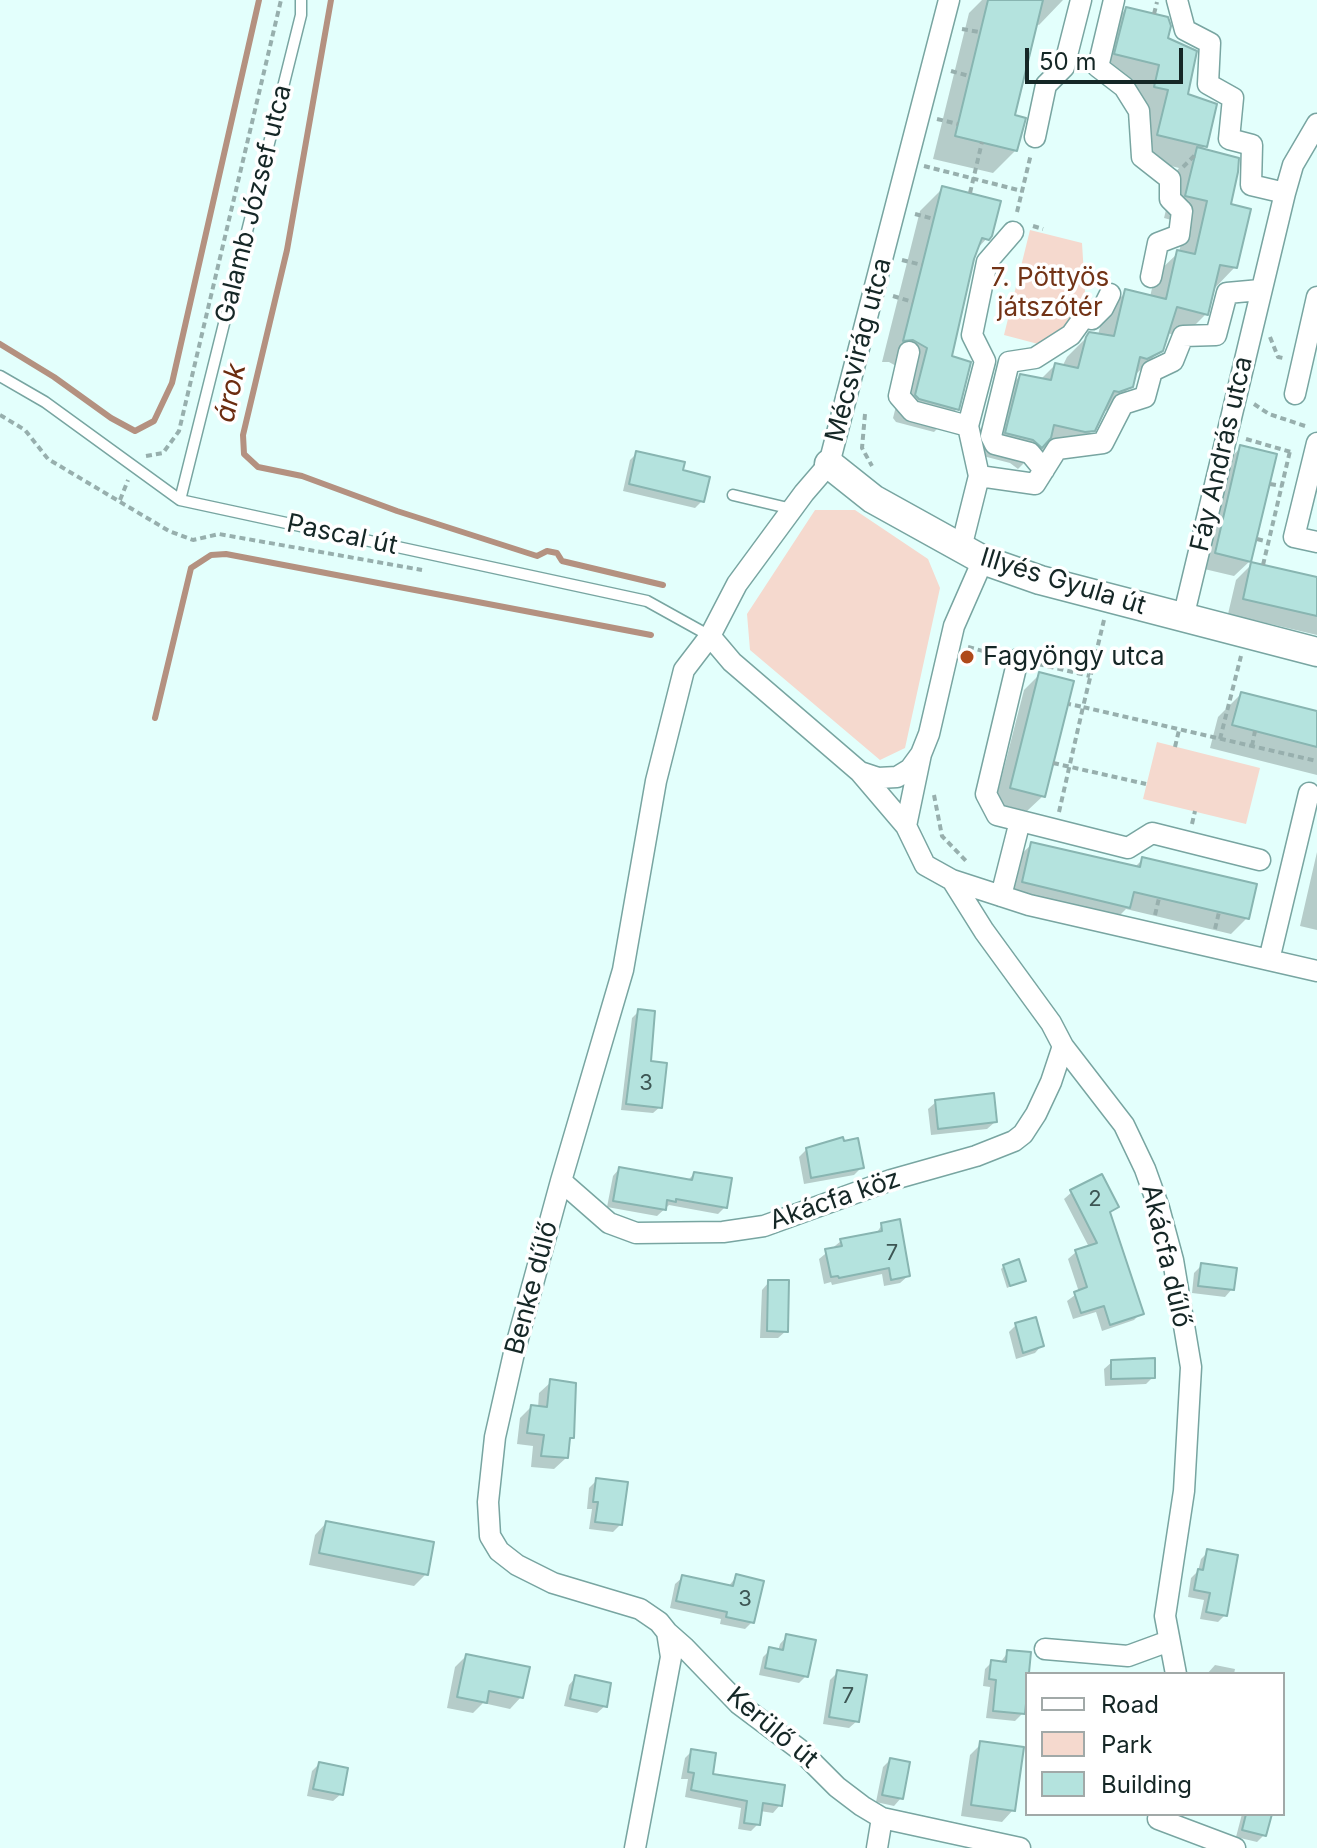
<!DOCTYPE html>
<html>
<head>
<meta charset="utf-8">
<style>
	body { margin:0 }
	#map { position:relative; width:1317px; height:1848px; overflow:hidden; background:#e3fffc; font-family:Inter,sans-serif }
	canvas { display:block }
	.legend { position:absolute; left:1025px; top:1672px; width:260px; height:144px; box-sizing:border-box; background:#fff; border:2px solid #a1a9a8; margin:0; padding:10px 14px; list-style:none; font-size:24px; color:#152726 }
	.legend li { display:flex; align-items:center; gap:16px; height:40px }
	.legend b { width:40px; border:2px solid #a1a9a8 }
	.scale { position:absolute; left:1025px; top:48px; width:158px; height:36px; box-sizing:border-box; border:4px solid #152726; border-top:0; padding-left:10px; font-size:24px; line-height:28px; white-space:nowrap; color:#152726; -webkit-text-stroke:6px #fff; paint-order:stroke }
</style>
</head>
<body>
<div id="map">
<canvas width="1317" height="1848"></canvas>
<ul class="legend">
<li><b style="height:10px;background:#fff"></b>Road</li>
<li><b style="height:22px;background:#f5d9ce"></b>Park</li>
<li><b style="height:22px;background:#b4e3de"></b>Building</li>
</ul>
<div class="scale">50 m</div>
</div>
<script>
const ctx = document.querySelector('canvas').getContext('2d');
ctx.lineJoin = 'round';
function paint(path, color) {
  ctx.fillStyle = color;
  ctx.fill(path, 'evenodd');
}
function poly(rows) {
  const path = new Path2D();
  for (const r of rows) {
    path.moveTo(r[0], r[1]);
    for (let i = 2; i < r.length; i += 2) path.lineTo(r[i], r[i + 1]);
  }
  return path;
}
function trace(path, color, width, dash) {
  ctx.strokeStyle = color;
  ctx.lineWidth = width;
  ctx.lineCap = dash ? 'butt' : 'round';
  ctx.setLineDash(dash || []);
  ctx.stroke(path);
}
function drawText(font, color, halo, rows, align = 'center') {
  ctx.font = font + ' Inter,sans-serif';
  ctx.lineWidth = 7;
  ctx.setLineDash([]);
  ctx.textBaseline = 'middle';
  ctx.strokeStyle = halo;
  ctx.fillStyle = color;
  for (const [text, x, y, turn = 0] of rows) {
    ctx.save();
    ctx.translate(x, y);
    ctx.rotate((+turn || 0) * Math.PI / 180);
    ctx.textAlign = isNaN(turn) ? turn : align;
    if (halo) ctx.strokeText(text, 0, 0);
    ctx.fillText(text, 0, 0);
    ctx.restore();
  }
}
const green = poly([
	[1030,230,1082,243,1086,308,1042,345,1004,335],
	[815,510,855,510,928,559,940,588,905,748,880,760,750,650,747,614],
	[1157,742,1260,768,1246,824,1143,799]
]);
const shadow = poly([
	[982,0,1063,0,1039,25,1035,24,1013,116,1016,150,993,173,933,159,969,13],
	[1126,9,1166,39,1205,146,1201,150,1228,206,1235,267,1212,291,1206,314,1183,337,1167,333,1161,350,1134,376,1131,386,1108,410,1102,412,1093,430,1069,453,1061,454,1038,449,1018,469,1010,463,983,456,997,399,1020,376,1040,380,1055,365,1062,367,1067,357,1090,334,1098,335,1103,315,1126,292,1150,297,1155,275,1179,252,1186,224,1164,218,1175,173,1179,168,1135,157,1132,110,1137,87,1093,77,1103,32],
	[943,188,990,235,975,251,950,357,957,409,934,432,896,422,893,418,905,371,889,362,882,362,920,211],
	[1241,447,1250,561,1234,576,1200,568,1226,463],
	[637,453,702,501,695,508,623,491,630,460],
	[1252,564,1317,579,1317,635,1228,614,1236,580],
	[1040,674,1043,796,1027,811,995,803,1024,690],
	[1241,694,1317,713,1317,775,1210,748,1218,717],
	[1032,844,1134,868,1142,860,1247,918,1231,934,1126,909,1113,922,1007,898,1016,859],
	[1317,852,1317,930,1300,926],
	[639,1011,660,1107,653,1113,621,1110,632,1018],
	[936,1102,995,1122,987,1129,931,1135,928,1109],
	[807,1149,862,1167,854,1175,804,1184,799,1157],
	[619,1169,687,1181,694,1174,725,1207,718,1214,669,1205,657,1216,607,1207,613,1176],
	[1072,1192,1117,1207,1108,1215,1141,1313,1134,1320,1102,1331,1096,1312,1073,1319,1067,1301,1079,1292,1068,1259,1076,1252,1089,1247,1064,1199],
	[882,1225,908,1276,900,1283,884,1286,882,1274,832,1285,831,1282,824,1284,819,1259,841,1241,875,1235],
	[1202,1265,1232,1289,1225,1297,1192,1293,1194,1273],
	[1004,1266,1024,1280,1007,1288,1001,1269],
	[769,1282,786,1331,778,1338,760,1338,762,1290],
	[1016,1325,1042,1345,1035,1353,1016,1359,1009,1332],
	[1112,1362,1153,1377,1146,1384,1105,1386,1104,1369],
	[551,1382,572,1438,568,1442,566,1458,554,1469,531,1467,533,1446,517,1444,520,1418,531,1407,538,1408,539,1393],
	[597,1480,621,1524,613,1532,589,1529,592,1509,587,1509,589,1488],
	[326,1523,426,1574,414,1586,309,1565,315,1535],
	[1208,1552,1225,1615,1218,1622,1200,1619,1204,1600,1188,1597,1191,1578,1198,1571,1201,1559],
	[683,1577,728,1587,736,1577,752,1622,745,1629,720,1624,721,1619,670,1608,675,1584],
	[787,1636,806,1676,799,1683,759,1675,763,1657,770,1650,778,1651,780,1644],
	[1008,1652,1023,1713,1015,1721,986,1718,990,1687,983,1686,985,1669,992,1662,1000,1663],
	[466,1656,521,1697,510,1709,483,1703,473,1713,447,1708,455,1667],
	[1215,1665,1235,1669,1234,1674,1207,1674],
	[838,1672,857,1721,849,1728,823,1724,830,1680],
	[576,1677,605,1706,597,1713,564,1706,569,1685],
	[981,1744,1013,1810,1002,1822,961,1816,970,1755],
	[692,1751,711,1776,780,1805,773,1813,760,1811,758,1824,751,1831,738,1829,741,1808,685,1797,688,1779,681,1779,685,1758],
	[890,1760,901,1798,894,1806,876,1802,883,1767],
	[319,1764,341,1794,333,1801,307,1796,312,1771],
	[1242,1814,1270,1814,1264,1835,1257,1842,1236,1837]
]);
const stream = poly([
	[331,0,287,250,243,435,244,454,258,467,302,476,397,511,537,556,547,551,557,553,562,561,663,585],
	[0,344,54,377,111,418,135,431,154,421,172,383,259,0],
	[155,718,191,568,211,555,226,554,651,635]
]);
const building = poly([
	[988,0,1043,0,1015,115,1026,118,1017,151,955,136,988,0],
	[1126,7,1168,17,1171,26,1168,38,1197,51,1188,94,1217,104,1207,147,1157,135,1168,90,1154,87,1159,65,1114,54,1126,7],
	[1197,147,1239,158,1238,172,1231,204,1251,209,1237,268,1220,265,1208,315,1177,307,1163,351,1147,359,1140,357,1133,387,1119,392,1114,391,1095,431,1085,432,1054,425,1051,438,1042,448,1033,440,1005,433,1020,374,1051,380,1055,363,1078,368,1086,337,1089,332,1114,336,1125,289,1166,299,1177,250,1195,254,1207,201,1185,196,1197,147],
	[942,186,1001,201,992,236,989,240,982,238,974,259,952,356,971,362,959,410,919,399,915,395,927,348,913,340,903,341,942,186],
	[1240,445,1277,454,1251,562,1215,553,1240,445],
	[636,451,685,462,683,470,710,477,704,502,629,484,636,451],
	[1251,562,1317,577,1317,616,1243,599,1251,562],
	[1039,672,1074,681,1045,797,1010,788,1039,672],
	[1241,692,1317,711,1317,747,1232,725,1241,692],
	[1031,842,1140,867,1142,857,1257,884,1249,919,1134,892,1130,908,1022,882,1031,842],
	[638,1009,655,1011,651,1061,667,1063,662,1108,626,1104,638,1009],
	[994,1093,997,1122,938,1129,935,1100,994,1093],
	[843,1137,844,1141,858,1138,864,1168,811,1178,806,1148,843,1137],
	[619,1167,692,1180,694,1172,732,1178,727,1208,676,1199,676,1202,667,1200,666,1210,613,1201,619,1167],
	[1102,1174,1119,1207,1110,1212,1144,1314,1110,1325,1104,1306,1081,1313,1074,1292,1087,1287,1075,1250,1097,1243,1070,1190,1102,1174],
	[900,1219,910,1276,891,1280,889,1268,839,1278,838,1276,831,1277,825,1249,842,1246,840,1239,882,1231,881,1223,900,1219],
	[1019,1259,1026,1281,1010,1286,1003,1265,1019,1259],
	[1201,1263,1237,1268,1234,1290,1198,1286,1201,1263],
	[768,1280,789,1280,788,1332,767,1331,768,1280],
	[1036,1317,1044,1346,1023,1353,1015,1323,1036,1317],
	[1155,1358,1155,1378,1111,1379,1111,1360,1155,1358],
	[550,1379,576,1383,574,1438,570,1438,568,1458,541,1456,544,1435,527,1433,531,1405,547,1407,550,1379],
	[596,1478,628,1482,622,1525,595,1522,598,1502,593,1502,596,1478],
	[326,1521,434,1542,428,1575,319,1553,326,1521],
	[1207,1549,1238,1555,1227,1616,1206,1612,1210,1593,1194,1590,1198,1569,1203,1570,1207,1549],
	[736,1574,764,1581,754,1623,726,1617,727,1612,676,1601,682,1575,733,1586,736,1574],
	[786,1634,816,1640,808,1677,765,1668,769,1647,783,1650,786,1634],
	[1007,1650,1031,1652,1025,1714,993,1711,996,1680,989,1679,991,1660,1006,1662,1007,1650],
	[466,1654,530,1667,523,1698,489,1691,487,1703,457,1697,466,1654],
	[837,1670,867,1675,859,1722,829,1717,837,1670],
	[575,1675,611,1683,607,1707,570,1699,575,1675],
	[980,1741,1024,1747,1015,1811,971,1805,980,1741],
	[691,1749,716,1753,713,1774,785,1785,782,1806,763,1803,760,1825,744,1823,747,1801,691,1790,694,1773,688,1772,691,1749],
	[890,1758,910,1762,903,1799,882,1795,890,1758],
	[319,1762,348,1768,343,1795,313,1789,319,1762],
	[1246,1814,1272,1814,1266,1836,1242,1830,1246,1814]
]);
const path = poly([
	[1154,14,1157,2],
	[962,29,979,32],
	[951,71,969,76],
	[937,119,958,124],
	[924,166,1022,191],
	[1183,167,1195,155],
	[970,193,982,142],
	[1017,212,1031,154],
	[915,214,934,219],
	[1033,226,1043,229],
	[902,260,922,265],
	[893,296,913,302],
	[1270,337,1278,357,1283,358],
	[1254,404,1269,414,1308,427],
	[865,414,862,448,872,466],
	[0,415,25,430,48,459,169,531,193,540,219,534,422,570],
	[1246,439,1291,452],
	[146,456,163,453,179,431,281,0],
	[1270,484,1282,486],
	[120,500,128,480],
	[1257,539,1269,542],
	[1263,565,1290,451],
	[1104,620,1083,707,1317,761],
	[968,647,998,655],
	[1038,664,1090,676],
	[1220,739,1241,656],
	[1252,746,1255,731],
	[1175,747,1179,730],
	[1053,763,1146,784],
	[934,795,942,836,967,862],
	[1059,812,1083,707,1069,704],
	[1192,824,1195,811],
	[1155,915,1159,898],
	[1215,929,1219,912]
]);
const lane = poly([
	[0,376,45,402,180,500,647,601,710,636],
	[733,495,792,509],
	[180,500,301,15,301,0]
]);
const street = poly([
	[1114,0,1098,67,1124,87,1139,111,1142,157,1170,179,1170,199,1182,211,1179,235,1158,243,1151,277],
	[1177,0,1185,30,1210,43,1208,84,1233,98,1229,139,1252,145,1251,185,1285,193],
	[1035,137,1046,85,1064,67,1081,0],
	[909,352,899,396,912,411,968,426,979,476,961,548],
	[1295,394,1317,297],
	[968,426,985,361,972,335,987,262,1013,232],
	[1317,443,1294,537,1317,542],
	[1044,470,1030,453,995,444,991,436,1009,362,1035,358,1071,335,1084,317,1092,319,1103,308,1110,294],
	[979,476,1035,484,1057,449,1103,443,1123,404,1145,397,1152,371,1173,361,1183,336,1216,335,1227,293,1260,290],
	[1183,618,1285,193,1293,165,1317,124],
	[710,636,732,662,860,772,878,778,897,777,910,769,921,754,929,734,954,626,983,560],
	[1018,659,986,794,997,815,1128,848,1152,833,1260,860],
	[921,754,906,826,925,865,952,880,1029,905,1317,971],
	[860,772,906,826],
	[952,880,984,931,1051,1023,1063,1046,1124,1125,1145,1169,1159,1208,1173,1260,1191,1367,1184,1491,1165,1616,1176,1674],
	[1001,896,1020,821],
	[1269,960,1309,793],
	[561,1181,609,1223,636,1233,723,1232,764,1226,891,1180,976,1156,1014,1141,1023,1134,1036,1114,1051,1082,1063,1046],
	[667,1632,684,1647,739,1704,799,1749,837,1787,862,1806,882,1818,1020,1848],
	[1045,1649,1128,1656,1169,1641],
	[1159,1814,1158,1819,1235,1848],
	[635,1848,671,1657,667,1632,659,1622,640,1609,553,1583,517,1565,499,1551,490,1536,488,1502,495,1437,514,1353,561,1181,623,970,656,781,684,670,710,636,737,584,804,493,829,464,949,0],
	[877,1848,882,1818]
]);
const secondary = poly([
	[829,464,873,499,983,560,1040,580,1317,652]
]);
const markers = [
	[967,657,8,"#af4a1a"]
];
const numberNames = [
	["3",646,1083],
	["2",1095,1199],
	["7",892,1253],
	["3",745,1599],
	["7",848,1696]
];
const streetNames = [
	["Galamb József utca",254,204,-76],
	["Mécsvirág utca",859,350,-75],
	["Fáy András utca",1222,454,-77],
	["Pascal út",342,535,12],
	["Illyés Gyula út",1063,582,17],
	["Akácfa köz",835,1200,-19],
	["Akácfa dűlő",1166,1256,77],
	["Benke dűlő",532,1288,-75],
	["Kerülő út",772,1728,40]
];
const parkNames = [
	["7. Pöttyös",1050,278],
	["játszótér",1050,308]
];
const poiNames = [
	["Fagyöngy utca",983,657]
];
const waterNames = [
	["árok",231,393,-78]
];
paint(green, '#f5d9ce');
paint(shadow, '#0003');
trace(stream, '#b49180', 6);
paint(building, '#b4e3de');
trace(building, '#88b5b1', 2);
trace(lane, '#78a5a1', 13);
trace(street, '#78a5a1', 23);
trace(secondary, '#78a5a1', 31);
trace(path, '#97afad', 4, [6, 4]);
trace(lane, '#fff', 10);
trace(street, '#fff', 20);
trace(secondary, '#fff', 28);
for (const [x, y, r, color] of markers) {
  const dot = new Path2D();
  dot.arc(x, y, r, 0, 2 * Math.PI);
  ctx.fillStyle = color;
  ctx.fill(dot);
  trace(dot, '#fff', 3);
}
drawText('22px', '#3d5654', null, numberNames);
drawText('26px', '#152726', '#fff', streetNames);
drawText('26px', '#723316', '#fff', parkNames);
drawText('26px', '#152726', '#fff', poiNames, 'left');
drawText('italic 28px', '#6b2c0f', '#fff', waterNames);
</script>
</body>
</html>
